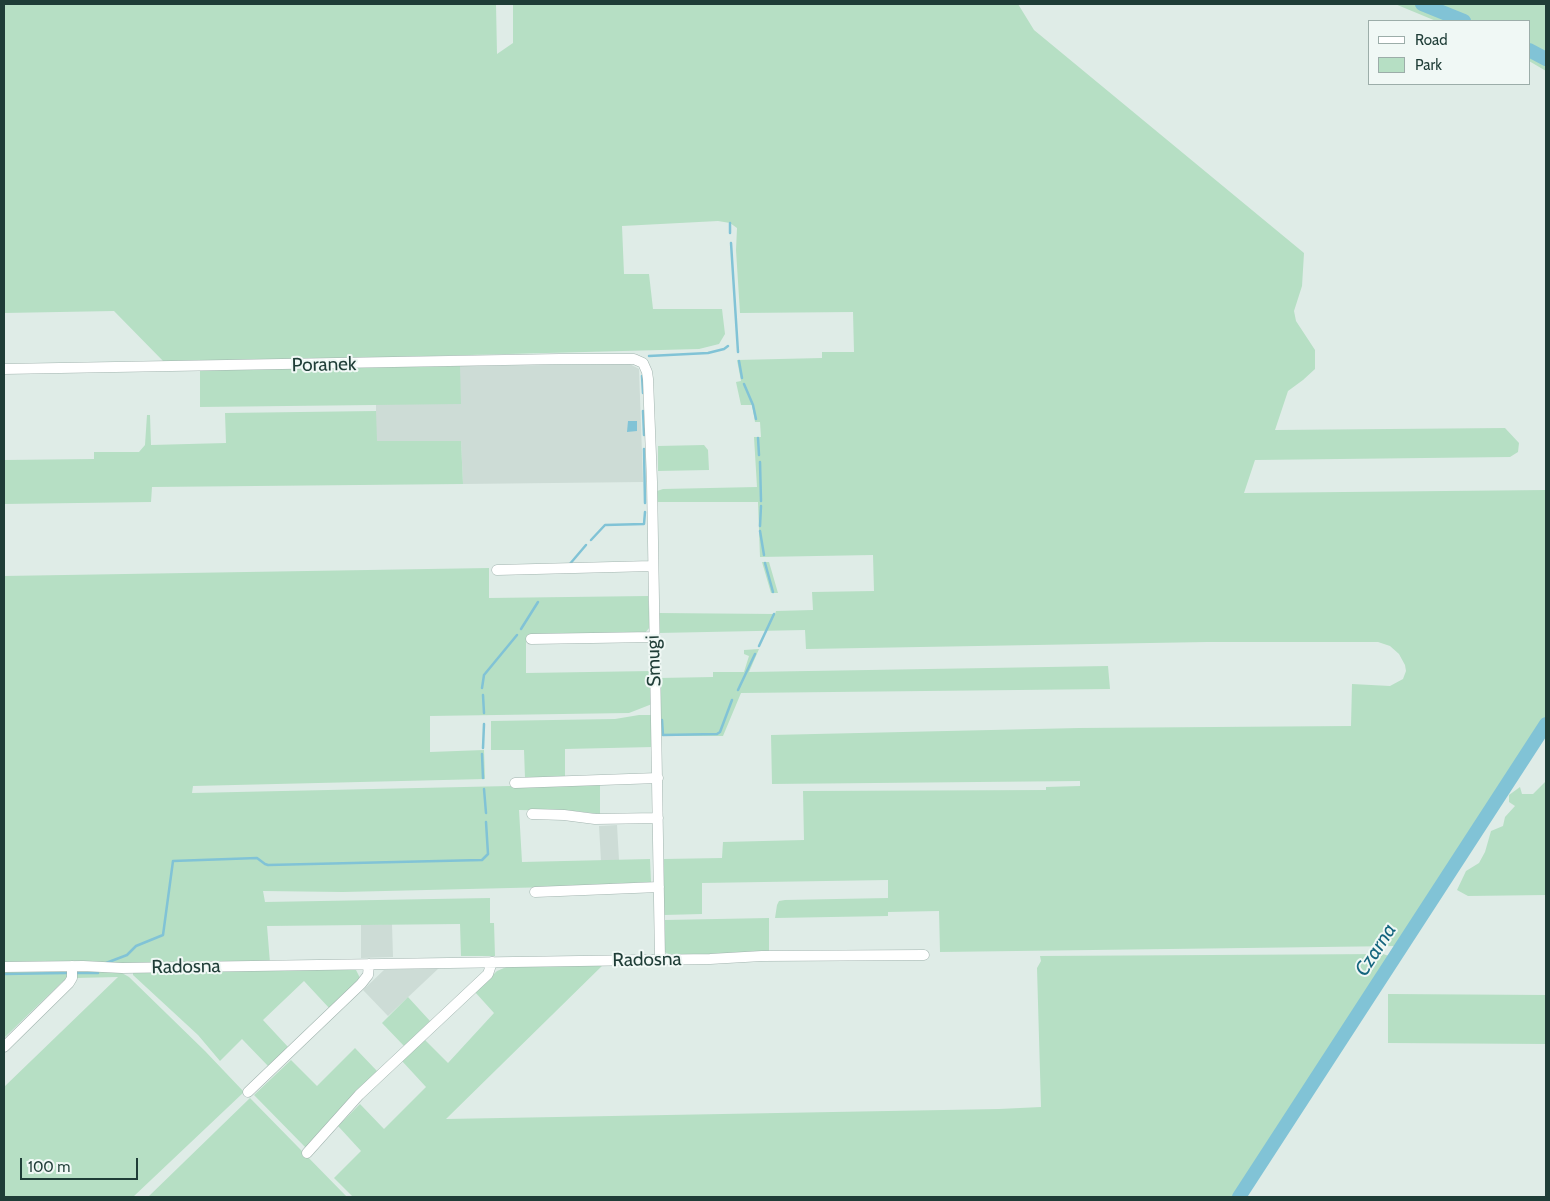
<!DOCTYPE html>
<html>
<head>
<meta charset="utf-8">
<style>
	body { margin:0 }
	#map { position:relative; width:1550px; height:1201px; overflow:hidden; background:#dfece7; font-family:Cabin,sans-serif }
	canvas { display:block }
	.frame { position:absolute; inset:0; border:5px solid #1f3d37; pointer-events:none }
	.legend { position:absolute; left:1368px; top:20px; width:162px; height:65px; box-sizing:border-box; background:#f0f8f5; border:1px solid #9cada9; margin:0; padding:6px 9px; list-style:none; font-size:15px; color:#1f3d37 }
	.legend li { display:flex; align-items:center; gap:10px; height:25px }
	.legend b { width:25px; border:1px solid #9cada9 }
	.scale { position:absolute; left:20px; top:1158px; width:118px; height:22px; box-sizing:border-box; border:2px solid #1f3d37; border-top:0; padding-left:6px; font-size:15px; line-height:18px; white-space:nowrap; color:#1f3d37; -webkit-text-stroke:4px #f0f8f5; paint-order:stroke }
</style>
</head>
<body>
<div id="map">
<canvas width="1550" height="1201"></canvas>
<div class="frame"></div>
<ul class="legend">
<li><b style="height:6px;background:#fff"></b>Road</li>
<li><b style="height:14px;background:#b6dfc4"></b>Park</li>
</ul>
<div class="scale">100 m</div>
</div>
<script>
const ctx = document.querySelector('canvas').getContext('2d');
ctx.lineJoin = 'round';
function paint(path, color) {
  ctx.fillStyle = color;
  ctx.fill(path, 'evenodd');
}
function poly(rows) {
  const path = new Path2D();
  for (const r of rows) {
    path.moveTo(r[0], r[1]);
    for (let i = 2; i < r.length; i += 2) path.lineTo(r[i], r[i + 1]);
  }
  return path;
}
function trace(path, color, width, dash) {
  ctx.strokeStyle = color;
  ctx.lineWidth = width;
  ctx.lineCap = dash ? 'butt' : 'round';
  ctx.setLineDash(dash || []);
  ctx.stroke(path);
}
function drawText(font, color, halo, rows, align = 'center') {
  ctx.font = font + ' Cabin,sans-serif';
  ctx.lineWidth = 4;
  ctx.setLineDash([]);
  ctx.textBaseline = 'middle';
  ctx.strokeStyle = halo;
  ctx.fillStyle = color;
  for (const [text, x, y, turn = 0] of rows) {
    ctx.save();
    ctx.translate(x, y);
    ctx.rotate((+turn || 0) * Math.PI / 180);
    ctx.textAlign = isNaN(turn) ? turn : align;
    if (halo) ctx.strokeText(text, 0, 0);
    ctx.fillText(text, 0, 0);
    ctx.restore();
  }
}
const built = poly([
	[630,364,639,369,643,482,463,484,461,441,376,441,376,404,460,404,460,366],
	[617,825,619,860,601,861,599,826],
	[392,924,393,957,361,958,361,925],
	[439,968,388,1016,363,990,384,970]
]);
const green = poly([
	[4,4,496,4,497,54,513,43,513,4,1018,4,1034,30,1304,253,1302,286,1294,311,1296,321,1315,350,1315,369,1303,380,1288,391,1275,430,1505,428,1519,443,1518,452,1510,457,1255,460,1244,493,1546,490,1546,716,1398,946,940,952,939,911,888,912,888,916,775,918,777,905,779,901,785,900,888,898,888,880,702,883,702,914,664,915,664,859,722,858,723,842,804,840,803,791,1046,790,1046,787,1080,786,1080,781,772,784,771,735,1079,728,1351,726,1352,684,1390,686,1403,679,1406,671,1405,665,1399,654,1390,646,1378,642,1207,642,806,649,805,630,658,633,658,613,775,614,776,611,813,610,812,592,874,591,873,555,760,557,758,502,657,502,657,491,663,489,757,487,754,437,761,437,760,422,755,422,752,405,741,405,736,382,741,381,737,360,822,358,822,352,854,352,853,312,740,313,736,250,737,228,730,223,718,221,622,226,624,274,649,274,653,309,722,309,725,334,719,344,699,349,165,363,114,311,4,313],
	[1395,4,1546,4,1546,71,1529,61,1529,21,1436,21],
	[460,366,461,404,200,407,200,370],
	[376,411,377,441,461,441,463,484,152,487,151,502,4,504,4,460,94,459,94,452,139,452,145,445,147,415,150,415,151,445,226,443,225,413],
	[704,445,708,450,709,470,658,471,658,446],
	[762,562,769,562,778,593,771,593],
	[489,568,489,598,648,596,650,627,644,634,528,637,526,643,526,673,652,671,652,704,629,713,430,716,430,752,484,750,485,779,193,786,192,793,600,784,600,814,575,811,519,810,522,862,650,859,651,882,552,887,343,892,263,891,265,902,490,898,490,923,494,923,495,956,461,956,460,924,267,926,270,963,4,963,4,576],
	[759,649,749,672,1108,666,1110,689,741,693,723,736,660,736,659,678,713,677,713,672,744,672,749,656,744,654,744,650],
	[639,715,652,715,653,747,565,749,565,777,525,778,524,750,491,750,491,721,615,719],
	[1546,781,1546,895,1468,896,1457,890,1466,871,1479,863,1485,852,1491,831,1503,826,1505,817,1515,806,1509,802,1509,795,1520,787,1522,794,1533,794],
	[769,918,769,951,715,955,669,955,665,952,665,920],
	[1383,954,1392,957,1297,1103,1232,1197,353,1197,334,1178,361,1151,338,1126,360,1104,384,1129,426,1087,402,1061,424,1039,448,1063,494,1013,475,992,497,971,511,965,605,963,446,1119,999,1109,1041,1107,1037,968,1041,961,1040,956],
	[68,968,69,978,62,982,4,1038,4,970],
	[351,968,356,970,360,978,330,1009,304,981,263,1020,289,1048,269,1067,242,1039,220,1061,198,1035,133,975,133,972],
	[99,969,122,973,129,977,205,1051,244,1092,133,1197,4,1197,4,1087,118,977,75,978,76,971],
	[1388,994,1546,995,1546,1044,1388,1043],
	[408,997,430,1021,404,1046,382,1023],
	[355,1048,377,1071,306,1148,254,1095,291,1060,317,1086],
	[250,1098,347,1197,148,1197]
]);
const water = poly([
	[628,421,637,421,637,431,627,432]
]);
const stream = poly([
	[730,223,730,233],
	[731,243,738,352],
	[649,356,708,353,724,349,728,346],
	[739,361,742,378],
	[642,376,643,393],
	[744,384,753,405,756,419],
	[643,411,644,435],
	[758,438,759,455],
	[644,449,645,503],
	[760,462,761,501],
	[760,526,761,506],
	[760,531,764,555],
	[591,540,605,525,644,524,645,512],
	[765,563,773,592],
	[569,565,586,545],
	[521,629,538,602],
	[759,646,774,614],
	[482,688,484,675,517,635],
	[738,690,755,654],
	[483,695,484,713],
	[662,720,663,735,717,734,720,732,732,700],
	[483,748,484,724],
	[482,754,483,778],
	[484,789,486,813],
	[106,963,127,955,136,946,163,935,173,861,257,858,265,864,268,865,482,860,488,854,486,822],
	[77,973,98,973],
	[4,974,66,973]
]);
const river = poly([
	[1422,4,1464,21],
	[1529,50,1546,59],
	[1239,1197,1546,724]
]);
const minor = poly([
	[4,369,560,359,634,359,643,363,647,372,648,379,652,482,660,959],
	[497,570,652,566],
	[531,639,653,637],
	[515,783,658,778],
	[532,814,564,815,595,819,658,818],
	[535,892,659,887],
	[4,967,83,966,122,968,710,959,762,956,924,955],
	[4,1047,69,983,72,978,72,966],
	[248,1092,361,984,368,975,369,964],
	[307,1153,359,1095,488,974,492,962]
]);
const streetNames = [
	["Poranek",324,365,-1],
	["Smugi",654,661,-92],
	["Radosna",647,960,-1],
	["Radosna",186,967,-1]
];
const waterNames = [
	["Czarna",1376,950,-57]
];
paint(built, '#cddcd6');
paint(green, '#b6dfc4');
paint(water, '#81c3d6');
trace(stream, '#81c3d6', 2.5);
trace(river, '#81c3d6', 14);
trace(minor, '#a2b4af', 11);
trace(minor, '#fff', 10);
drawText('19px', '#1f3d37', '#f0f8f5', streetNames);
drawText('italic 20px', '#14657e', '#f0f8f5', waterNames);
</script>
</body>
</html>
